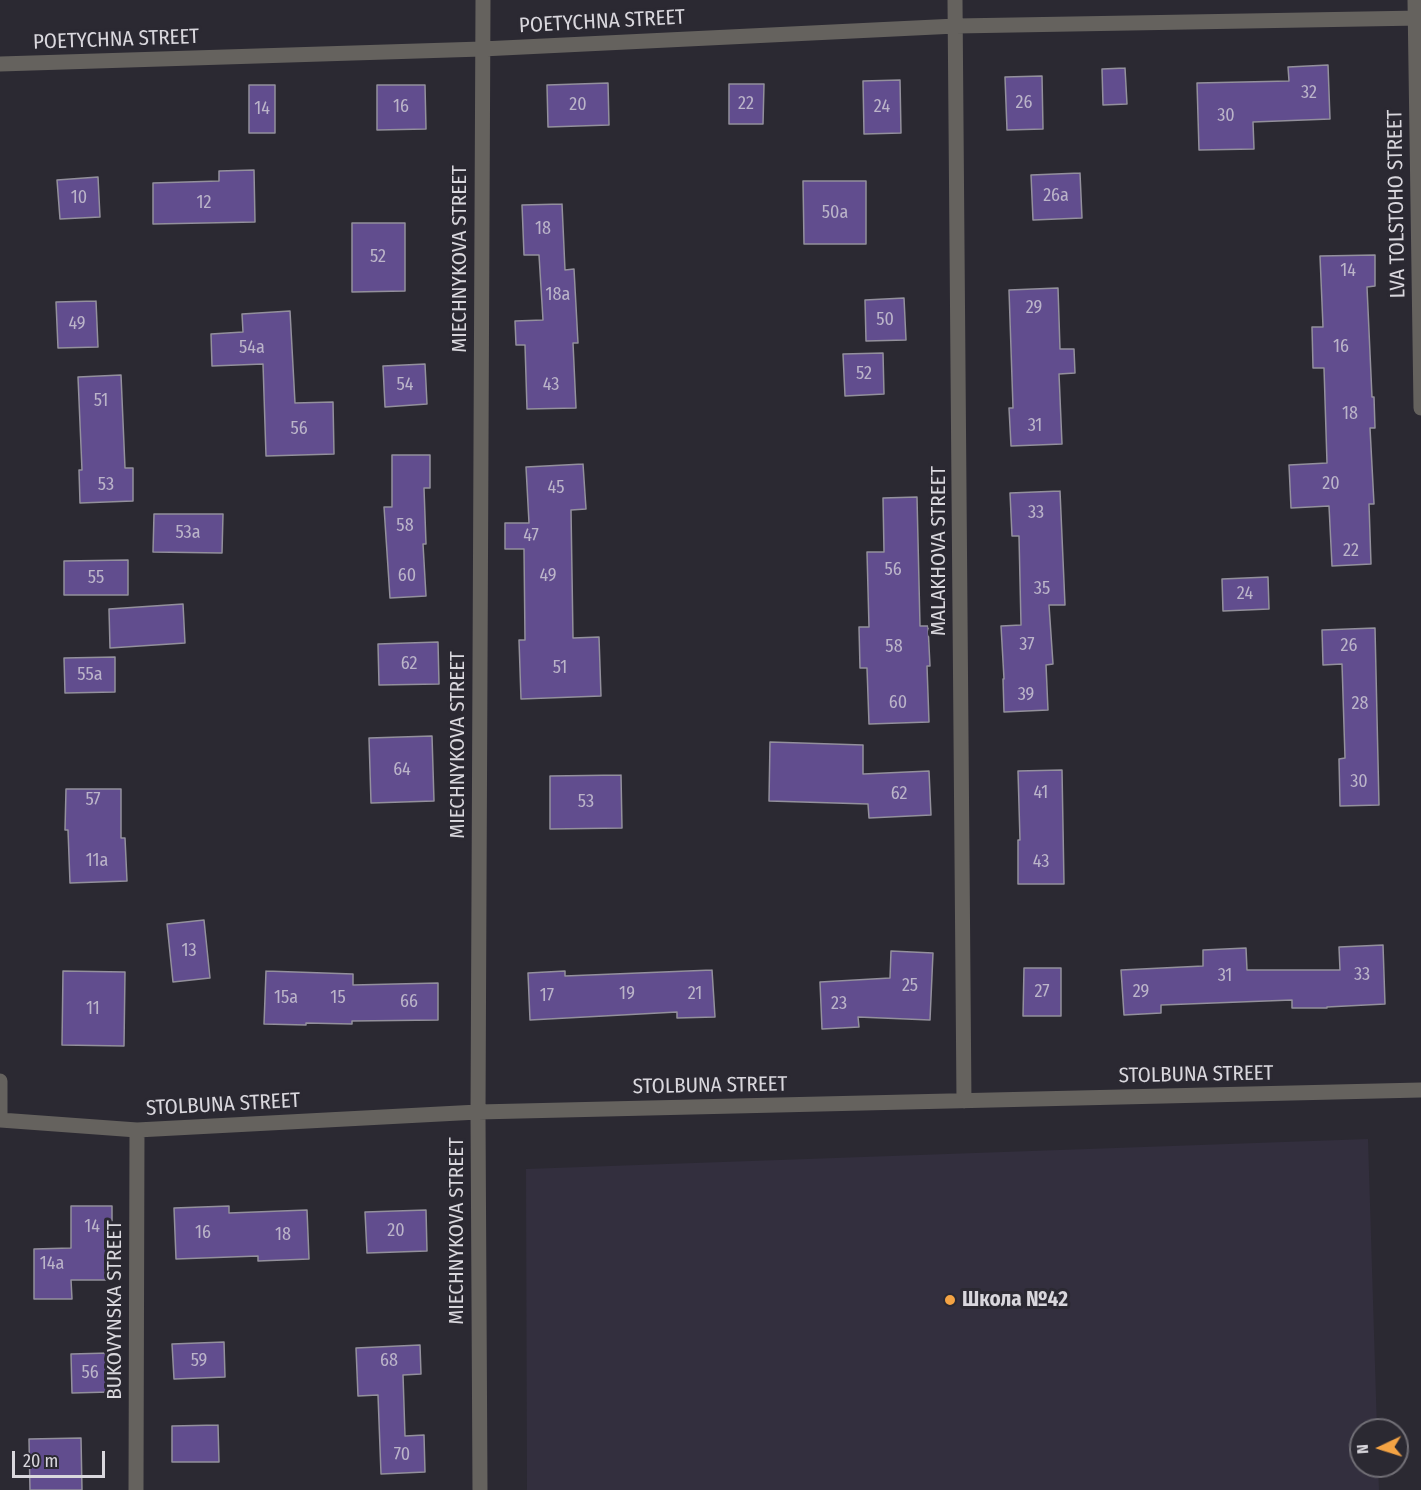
<!DOCTYPE html>
<html>
<head>
<meta charset="utf-8">
<style>
	body { margin:0 }
	#map { position:relative; width:1421px; height:1490px; overflow:hidden; background:#2b2932; font-family:"Fira Sans Condensed",sans-serif }
	canvas { display:block }
	.north { position:absolute; left:1349px; top:1418px; width:60px; height:60px; box-sizing:border-box; background:#2b2932; border:2px solid #716f76; border-radius:50%; rotate:266deg; font-size:16px; font-weight:700; line-height:24px; text-align:center; color:#d9d7dd }
	.north::after { content:''; display:block; margin:auto; width:21px; height:27px; background:#f4a344; clip-path:polygon(50% 0,100% 100%,50% 72%,0 100%) }
	.scale { position:absolute; left:12px; top:1451px; width:93px; height:27px; box-sizing:border-box; border:3px solid #d9d7dd; border-top:0; padding-left:8px; font-size:18px; line-height:21px; white-space:nowrap; color:#d9d7dd; -webkit-text-stroke:4px #2b2932; paint-order:stroke }
</style>
</head>
<body>
<div id="map">
<canvas width="1421" height="1490"></canvas>
<div class="north">N</div>
<div class="scale">20 m</div>
</div>
<script>
const ctx = document.querySelector('canvas').getContext('2d');
ctx.lineJoin = 'round';
function paint(path, color) {
  ctx.fillStyle = color;
  ctx.fill(path, 'evenodd');
}
function poly(rows) {
  const path = new Path2D();
  for (const r of rows) {
    path.moveTo(r[0], r[1]);
    for (let i = 2; i < r.length; i += 2) path.lineTo(r[i], r[i + 1]);
  }
  return path;
}
function trace(path, color, width, dash) {
  ctx.strokeStyle = color;
  ctx.lineWidth = width;
  ctx.lineCap = dash ? 'butt' : 'round';
  ctx.setLineDash(dash || []);
  ctx.stroke(path);
}
function drawText(font, color, halo, rows, align = 'center') {
  ctx.font = font + ' "Fira Sans Condensed",sans-serif';
  ctx.lineWidth = 6;
  ctx.setLineDash([]);
  ctx.textBaseline = 'middle';
  ctx.strokeStyle = halo;
  ctx.fillStyle = color;
  for (const [text, x, y, turn = 0] of rows) {
    ctx.save();
    ctx.translate(x, y);
    ctx.rotate((+turn || 0) * Math.PI / 180);
    ctx.textAlign = isNaN(turn) ? turn : align;
    if (halo) ctx.strokeText(text, 0, 0);
    ctx.fillText(text, 0, 0);
    ctx.restore();
  }
}
const built = poly([
	[1368,1139,1377,1430,1361,1430,1361,1466,1378,1466,1379,1490,527,1490,526,1169]
]);
const building = poly([
	[1328,65,1330,119,1253,122,1254,149,1199,150,1197,83,1289,81,1288,67,1328,65],
	[1125,68,1127,104,1103,105,1102,69,1125,68],
	[1042,76,1043,129,1007,130,1005,77,1042,76],
	[900,80,901,133,864,134,863,81,900,80],
	[608,83,609,125,548,127,547,85,608,83],
	[729,84,764,84,763,124,729,124,729,84],
	[249,85,275,85,275,133,249,133,249,85],
	[377,85,425,85,426,129,377,130,377,85],
	[254,170,255,222,153,224,153,183,219,181,219,171,254,170],
	[1080,173,1082,218,1033,220,1031,175,1080,173],
	[98,177,100,217,60,219,57,180,98,177],
	[803,181,866,181,866,244,804,244,803,181],
	[562,204,565,270,574,269,578,343,573,343,576,408,527,409,525,345,516,345,515,321,543,320,539,255,524,255,522,205,562,204],
	[352,223,405,223,405,291,352,292,352,223],
	[1375,255,1375,286,1367,287,1372,397,1374,397,1375,428,1370,428,1374,504,1369,504,1371,564,1332,566,1329,506,1291,508,1289,465,1327,463,1324,368,1313,368,1312,327,1323,327,1320,256,1375,255],
	[1058,288,1060,349,1074,349,1075,373,1059,374,1062,444,1011,446,1009,408,1013,408,1009,290,1058,288],
	[904,298,906,340,866,341,865,300,904,298],
	[96,301,98,347,58,348,56,302,96,301],
	[290,311,295,403,333,402,334,454,266,456,263,364,212,366,211,334,243,332,242,314,290,311],
	[883,353,884,394,845,396,843,354,883,353],
	[425,364,427,404,385,407,383,366,425,364],
	[121,375,125,468,133,468,133,501,80,503,79,470,82,470,78,377,121,375],
	[392,455,430,455,430,488,424,488,426,544,423,544,426,596,390,598,384,507,392,507,392,455],
	[583,464,586,509,571,510,573,638,599,637,601,696,521,699,519,640,525,640,524,549,505,549,505,523,529,523,526,467,583,464],
	[1060,491,1065,605,1049,605,1053,664,1046,665,1048,710,1004,712,1003,679,1004,679,1001,626,1021,625,1019,536,1012,536,1010,493,1060,491],
	[917,497,920,626,928,626,930,666,927,666,929,722,869,724,867,668,860,668,859,627,869,627,867,552,884,552,883,498,917,497],
	[154,514,223,514,222,553,153,552,154,514],
	[128,560,128,595,64,595,64,561,128,560],
	[1268,577,1269,609,1223,611,1222,579,1268,577],
	[183,604,185,643,110,648,109,609,183,604],
	[1375,628,1379,805,1340,806,1339,759,1345,758,1342,664,1323,665,1322,630,1375,628],
	[438,642,439,684,379,685,378,644,438,642],
	[115,657,115,692,65,693,64,658,115,657],
	[432,736,434,801,371,803,369,738,432,736],
	[770,742,863,745,863,774,929,771,931,815,869,818,868,804,769,801,770,742],
	[1062,770,1064,884,1018,884,1018,840,1020,840,1018,771,1062,770],
	[621,775,622,828,550,829,550,776,621,775],
	[66,789,121,789,121,838,125,838,127,881,70,883,68,830,65,830,66,789],
	[204,920,210,978,173,982,167,924,204,920],
	[1383,945,1385,1004,1327,1007,1327,1008,1292,1008,1292,1000,1161,1005,1161,1013,1124,1015,1121,970,1203,966,1203,950,1246,948,1247,970,1340,970,1339,947,1383,945],
	[891,951,933,953,930,1020,858,1017,859,1027,822,1029,820,982,890,978,891,951],
	[1024,968,1061,968,1061,1016,1023,1016,1024,968],
	[712,970,715,1017,677,1018,677,1012,530,1020,528,973,565,971,565,976,712,970],
	[63,971,125,972,124,1046,62,1045,63,971],
	[266,971,353,974,353,985,438,983,438,1020,352,1021,352,1024,306,1023,306,1025,264,1024,266,971],
	[71,1206,112,1206,112,1280,71,1280,72,1299,34,1299,34,1249,71,1248,71,1206],
	[229,1206,229,1213,307,1210,309,1259,258,1261,258,1256,176,1259,174,1208,229,1206],
	[426,1210,427,1251,367,1253,365,1212,426,1210],
	[224,1342,225,1377,174,1379,172,1344,224,1342],
	[420,1345,421,1374,403,1375,405,1436,424,1435,425,1472,381,1474,378,1395,358,1396,356,1348,420,1345],
	[109,1353,110,1392,72,1393,71,1354,109,1353],
	[218,1425,219,1462,172,1462,172,1426,218,1425],
	[81,1438,82,1490,30,1490,29,1439,81,1438]
]);
const street = poly([
	[955,0,964,1101],
	[1415,0,1421,408],
	[0,64,482,49,956,26,1421,18],
	[0,1081,0,1120],
	[0,1120,137,1130,478,1112,1421,1090],
	[136,1490,137,1130],
	[480,1490,478,1112,483,0]
]);
const markers = [
	[950,1300,6,"#f4a344"]
];
const numberNames = [
	["32",1309,93],
	["26",1024,103],
	["22",746,104],
	["20",578,105],
	["16",401,107],
	["24",882,107],
	["14",262,109],
	["30",1226,116],
	["26а",1056,196],
	["10",79,198],
	["12",204,203],
	["50а",835,213],
	["18",543,229],
	["52",378,257],
	["14",1348,271],
	["18а",558,295],
	["29",1034,308],
	["50",885,320],
	["49",77,324],
	["16",1341,347],
	["54а",252,348],
	["52",864,374],
	["54",405,385],
	["43",551,385],
	["51",101,401],
	["18",1350,414],
	["31",1035,426],
	["56",299,429],
	["20",1331,484],
	["53",106,485],
	["45",556,488],
	["33",1036,513],
	["58",405,526],
	["53а",188,533],
	["47",531,536],
	["22",1351,551],
	["56",893,570],
	["60",407,576],
	["49",548,576],
	["55",96,578],
	["35",1042,589],
	["24",1245,594],
	["37",1027,645],
	["26",1349,646],
	["58",894,647],
	["62",409,664],
	["51",560,668],
	["55а",90,675],
	["39",1026,695],
	["60",898,703],
	["28",1360,704],
	["64",402,770],
	["30",1359,782],
	["41",1041,793],
	["62",899,794],
	["57",93,800],
	["53",586,802],
	["11а",97,861],
	["43",1041,862],
	["13",189,951],
	["33",1362,975],
	["31",1225,976],
	["25",910,986],
	["27",1042,992],
	["29",1141,992],
	["19",627,994],
	["21",695,994],
	["17",547,996],
	["15а",286,998],
	["15",338,998],
	["66",409,1002],
	["23",839,1004],
	["11",93,1009],
	["14",92,1227],
	["20",396,1231],
	["16",203,1233],
	["18",283,1235],
	["14а",52,1264],
	["59",199,1361],
	["68",389,1361],
	["56",90,1373],
	["70",402,1455]
];
const streetNames = [
	["POETYCHNA STREET",602,22,-3],
	["POETYCHNA STREET",116,40,-2],
	["LVA TOLSTOHO STREET",1397,204,-91],
	["MIECHNYKOVA STREET",460,259,-90],
	["MALAKHOVA STREET",939,551,-90],
	["MIECHNYKOVA STREET",458,745,-90],
	["STOLBUNA STREET",1196,1075,-1],
	["STOLBUNA STREET",710,1086,-1],
	["STOLBUNA STREET",223,1105,-3],
	["MIECHNYKOVA STREET",457,1231,-90],
	["BUKOVYNSKA STREET",115,1310,-90]
];
const poiNames = [
	["Школа №42",962,1300]
];
paint(built, '#332f3e');
paint(building, '#614d8e');
trace(building, '#93909c', 1.5);
trace(street, '#65625e', 15);
for (const [x, y, r, color] of markers) {
  const dot = new Path2D();
  dot.arc(x, y, r, 0, 2 * Math.PI);
  ctx.fillStyle = color;
  ctx.fill(dot);
  trace(dot, '#2b2932', 2);
}
drawText('18px', '#bbb4c9', null, numberNames);
drawText('21px', '#d9d7dd', '#2b2932', streetNames);
drawText('bold 21px', '#d9d7dd', '#2b2932', poiNames, 'left');
</script>
</body>
</html>
